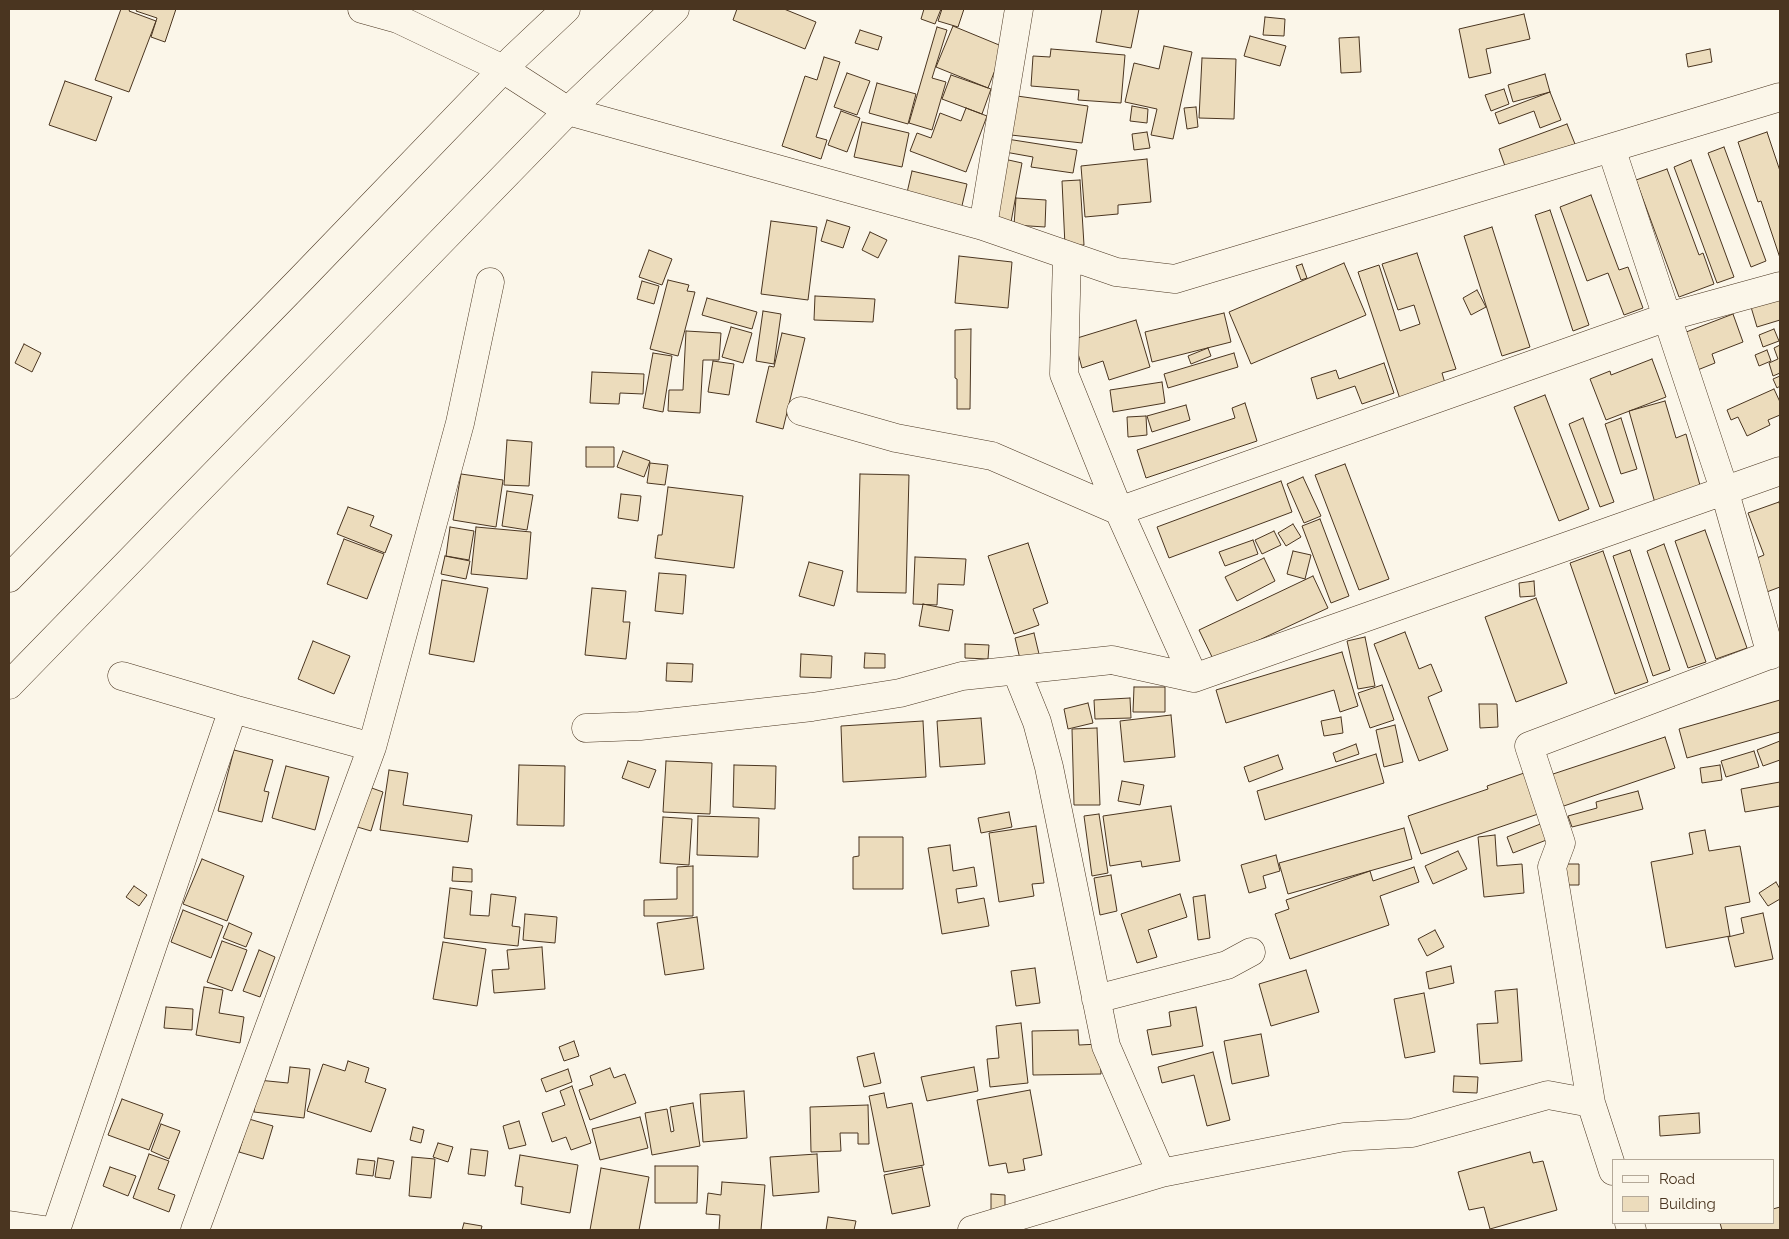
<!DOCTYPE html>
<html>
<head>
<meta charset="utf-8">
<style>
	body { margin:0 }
	#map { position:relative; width:1789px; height:1239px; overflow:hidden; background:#fbf6e9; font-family:Raleway,sans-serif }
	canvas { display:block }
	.frame { position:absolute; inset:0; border:10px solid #4a3520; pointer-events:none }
	.legend { position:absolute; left:1612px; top:1159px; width:162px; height:65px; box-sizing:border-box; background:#fbf6e9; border:1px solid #b4a999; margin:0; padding:6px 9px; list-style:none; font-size:15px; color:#4a3520 }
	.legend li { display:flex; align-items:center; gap:10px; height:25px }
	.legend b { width:25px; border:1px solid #b4a999 }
</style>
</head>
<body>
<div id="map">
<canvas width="1789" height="1239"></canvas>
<div class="frame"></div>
<ul class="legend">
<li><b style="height:6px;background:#fbf6e9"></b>Road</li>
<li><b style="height:14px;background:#ecdcbc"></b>Building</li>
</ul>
</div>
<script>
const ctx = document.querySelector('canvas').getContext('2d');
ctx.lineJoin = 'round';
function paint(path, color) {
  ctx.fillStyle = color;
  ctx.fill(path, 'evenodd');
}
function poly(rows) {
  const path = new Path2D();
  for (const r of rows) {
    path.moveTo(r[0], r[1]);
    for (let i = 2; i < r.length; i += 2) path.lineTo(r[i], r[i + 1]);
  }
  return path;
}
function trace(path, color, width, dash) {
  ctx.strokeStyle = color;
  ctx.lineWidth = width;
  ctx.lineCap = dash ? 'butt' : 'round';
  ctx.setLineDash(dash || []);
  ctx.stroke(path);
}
const building = poly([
	[121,9,130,9,129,11,156,21,129,92,95,80,121,9],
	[137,9,176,9,165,42,151,37,157,18,136,11,137,9],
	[737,9,784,9,816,22,805,49,733,20,737,9],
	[924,9,941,9,935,24,921,19,924,9],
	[942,9,964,9,958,27,938,21,942,9],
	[1102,9,1139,9,1131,48,1096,42,1102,9],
	[1524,14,1530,39,1486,49,1491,73,1469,78,1459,29,1524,14],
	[1265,17,1285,19,1284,36,1263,35,1265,17],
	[953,26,1004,47,988,88,936,67,953,26],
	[937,27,947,30,932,78,946,82,932,130,909,123,937,27],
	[860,30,882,37,878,50,855,43,860,30],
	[1250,36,1286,46,1280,66,1244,56,1250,36],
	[1359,37,1361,72,1341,73,1339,38,1359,37],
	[1164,46,1192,52,1173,139,1151,135,1157,109,1125,102,1134,63,1159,69,1164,46],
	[1051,49,1125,55,1121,103,1078,100,1079,90,1031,86,1033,56,1050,57,1051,49],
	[1710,49,1712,62,1688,67,1686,54,1710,49],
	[824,57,840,62,816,137,827,140,821,159,782,146,805,76,817,80,824,57],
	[1202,58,1236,59,1234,119,1199,118,1202,58],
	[847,73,870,81,857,115,834,107,847,73],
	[1545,74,1550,92,1513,102,1508,85,1545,74],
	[951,75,991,89,982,114,942,99,951,75],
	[65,81,112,97,96,141,49,125,65,81],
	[877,83,916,94,908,124,869,113,877,83],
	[1504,89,1509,104,1491,111,1485,95,1504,89],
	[1550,92,1561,120,1540,128,1534,111,1499,124,1495,113,1550,92],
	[1017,96,1088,106,1082,143,1011,135,1017,96],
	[1132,106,1148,109,1147,123,1130,121,1132,106],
	[1196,107,1198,127,1187,129,1184,108,1196,107],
	[966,108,987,116,966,172,910,151,917,133,931,138,940,113,961,121,966,108],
	[841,111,860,118,847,152,828,145,841,111],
	[862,122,909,133,902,167,854,157,862,122],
	[1567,124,1575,144,1506,169,1499,149,1567,124],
	[1147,132,1150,148,1134,150,1132,134,1147,132],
	[1767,132,1780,171,1780,258,1761,201,1758,202,1738,142,1767,132],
	[1007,139,1077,150,1073,173,1031,167,1033,157,1005,152,1007,139],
	[1724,147,1766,261,1751,267,1708,153,1724,147],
	[1004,159,1022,163,1011,222,993,219,1004,159],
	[1147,159,1151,202,1118,205,1118,214,1085,217,1081,166,1147,159],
	[1691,160,1734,277,1717,283,1674,167,1691,160],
	[1667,169,1699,255,1703,253,1714,284,1679,297,1636,180,1667,169],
	[912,171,967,184,961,210,906,197,912,171],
	[1080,180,1084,245,1065,246,1062,181,1080,180],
	[1591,195,1619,270,1628,267,1643,308,1624,315,1608,273,1587,281,1560,207,1591,195],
	[1016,198,1046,200,1045,227,1014,225,1016,198],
	[1550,210,1589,325,1573,331,1535,215,1550,210],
	[827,220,850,227,843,248,821,241,827,220],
	[771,221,817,227,808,300,761,294,771,221],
	[1492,227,1530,347,1502,356,1464,236,1492,227],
	[870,232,887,240,878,258,862,250,870,232],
	[649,250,672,259,662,285,639,277,649,250],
	[1417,253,1456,369,1442,373,1447,390,1402,405,1358,272,1379,265,1400,331,1420,324,1414,305,1398,310,1382,264,1417,253],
	[959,256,1012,262,1008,308,955,303,959,256],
	[1344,263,1366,315,1251,364,1229,312,1344,263],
	[1302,264,1307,278,1301,280,1296,266,1302,264],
	[668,280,689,285,687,291,695,292,678,356,650,349,668,280],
	[642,281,659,286,654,304,637,299,642,281],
	[1477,290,1486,307,1471,315,1463,298,1477,290],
	[815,296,875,299,873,322,814,320,815,296],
	[1780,297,1780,320,1757,327,1751,307,1780,297],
	[707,298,757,312,752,329,702,315,707,298],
	[763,311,781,314,774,364,756,361,763,311],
	[1224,313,1231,342,1152,362,1145,332,1224,313],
	[1733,314,1743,342,1712,354,1715,363,1695,371,1681,334,1733,314],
	[1136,320,1150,367,1109,380,1103,361,1082,368,1074,339,1136,320],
	[731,327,752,333,743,363,722,357,731,327],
	[971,329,970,409,957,409,957,379,955,378,955,330,971,329],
	[1774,329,1779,341,1763,347,1759,335,1774,329],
	[686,331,721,333,719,360,703,360,700,413,668,411,669,390,683,390,686,331],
	[782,333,805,338,783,429,756,422,769,366,774,367,782,333],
	[24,344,41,353,32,372,15,363,24,344],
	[1780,345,1780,373,1773,376,1769,363,1778,359,1774,348,1780,345],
	[1208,348,1211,356,1191,364,1188,356,1208,348],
	[1767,350,1771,361,1759,366,1755,355,1767,350],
	[653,353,672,356,663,412,643,408,653,353],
	[1234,353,1238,367,1168,388,1164,374,1234,353],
	[1652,359,1666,397,1606,420,1590,379,1610,371,1611,375,1652,359],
	[713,361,734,364,729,395,708,392,713,361],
	[1384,363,1394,393,1362,404,1355,386,1317,399,1311,378,1336,370,1339,379,1384,363],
	[592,372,644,374,643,394,620,393,619,404,590,403,592,372],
	[1780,376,1780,386,1777,388,1773,379,1780,376],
	[1162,382,1165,403,1113,412,1110,390,1162,382],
	[1774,389,1780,402,1780,415,1768,420,1770,425,1747,436,1738,417,1731,420,1727,410,1774,389],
	[1545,395,1589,509,1559,521,1514,407,1545,395],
	[1665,401,1676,438,1686,434,1701,489,1655,503,1629,411,1665,401],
	[1245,403,1257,441,1146,478,1137,450,1235,418,1232,408,1245,403],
	[1186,405,1190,420,1152,432,1147,416,1186,405],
	[1146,416,1147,435,1128,437,1127,417,1146,416],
	[1583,418,1614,502,1600,507,1569,424,1583,418],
	[1621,418,1637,469,1621,474,1605,424,1621,418],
	[507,440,532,442,529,486,504,485,507,440],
	[586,447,614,447,614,467,586,467,586,447],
	[623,451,650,461,644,477,617,467,623,451],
	[650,463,668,465,665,485,647,483,650,463],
	[1345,464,1389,579,1359,590,1315,475,1345,464],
	[461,474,503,480,496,527,453,520,461,474],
	[860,474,909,475,906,593,857,592,860,474],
	[1303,477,1321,516,1304,523,1287,484,1303,477],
	[1281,481,1292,512,1169,558,1157,527,1281,481],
	[668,487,743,496,734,568,655,558,658,535,662,535,668,487],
	[507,491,533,495,527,530,502,526,507,491],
	[621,494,641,496,638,521,618,518,621,494],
	[1779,502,1780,506,1780,587,1764,593,1752,560,1764,555,1748,513,1779,502],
	[348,507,374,516,370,526,392,535,385,553,337,534,348,507],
	[1320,519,1349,596,1331,603,1302,526,1320,519],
	[1293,524,1301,537,1286,546,1278,533,1293,524],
	[450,527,474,531,469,560,446,556,450,527],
	[476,527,531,532,527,579,471,574,476,527],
	[1705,530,1747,648,1716,659,1675,541,1705,530],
	[1274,531,1281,545,1262,554,1255,540,1274,531],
	[344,539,384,554,367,599,327,584,344,539],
	[1253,540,1258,554,1225,566,1219,552,1253,540],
	[1028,543,1048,603,1033,609,1039,625,1014,634,988,556,1028,543],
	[1664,544,1706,662,1688,668,1647,551,1664,544],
	[1630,550,1670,670,1653,676,1613,556,1630,550],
	[1293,551,1311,555,1305,579,1287,574,1293,551],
	[1603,551,1648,682,1615,694,1570,563,1603,551],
	[445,556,470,561,466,579,441,574,445,556],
	[915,557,966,559,964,585,938,584,937,605,913,604,915,557],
	[1264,558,1275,581,1237,601,1225,577,1264,558],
	[809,562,843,571,834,606,799,596,809,562],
	[659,573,686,575,683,614,655,611,659,573],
	[1313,576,1328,608,1214,661,1199,630,1313,576],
	[442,580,488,588,474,662,429,654,442,580],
	[1534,581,1535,596,1520,597,1519,583,1534,581],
	[592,588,626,591,623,622,630,622,626,659,585,655,592,588],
	[1536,598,1567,683,1516,702,1485,617,1536,598],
	[923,604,953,610,949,631,919,626,923,604],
	[1405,632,1419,669,1431,664,1442,691,1428,697,1448,750,1419,761,1374,644,1405,632],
	[1034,633,1039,654,1020,659,1015,638,1034,633],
	[1365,637,1375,686,1358,689,1347,641,1365,637],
	[313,641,350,656,334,694,298,679,313,641],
	[965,644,989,645,988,659,965,658,965,644],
	[1342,652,1358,706,1340,712,1334,690,1226,723,1216,690,1342,652],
	[865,653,885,654,885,668,864,668,865,653],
	[801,654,832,656,831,678,800,677,801,654],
	[667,663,693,664,692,682,666,681,667,663],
	[1382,685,1394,720,1370,728,1358,693,1382,685],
	[1134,687,1165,687,1165,712,1133,712,1134,687],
	[1130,698,1131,718,1095,719,1094,700,1130,698],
	[1780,700,1780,732,1687,758,1679,729,1780,700],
	[1088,703,1093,723,1068,729,1064,709,1088,703],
	[1479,704,1497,704,1498,727,1480,728,1479,704],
	[1171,715,1175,757,1124,762,1120,721,1171,715],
	[1341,717,1343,733,1324,736,1321,721,1341,717],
	[981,718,985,764,940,767,937,721,981,718],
	[923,721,926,777,843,782,841,726,923,721],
	[1395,725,1403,762,1384,767,1376,730,1395,725],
	[1097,728,1100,805,1074,805,1072,729,1097,728],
	[1665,737,1675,768,1555,809,1544,777,1665,737],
	[1780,741,1780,760,1763,766,1757,750,1780,741],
	[1356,744,1359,754,1336,762,1333,753,1356,744],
	[234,750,273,760,264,791,269,792,262,822,218,811,234,750],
	[1754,751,1759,767,1726,777,1721,761,1754,751],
	[1376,754,1384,783,1265,820,1257,791,1376,754],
	[1278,755,1283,769,1249,782,1244,767,1278,755],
	[628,761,656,770,649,788,622,778,628,761],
	[666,761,712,763,710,814,663,812,666,761],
	[519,765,565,766,564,826,517,825,519,765],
	[734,765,776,766,775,809,733,807,734,765],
	[1720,765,1722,780,1702,783,1700,768,1720,765],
	[286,766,329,777,315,830,272,818,286,766],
	[389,770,408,773,403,805,472,815,468,842,380,830,389,770],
	[1527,772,1541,813,1421,854,1408,816,1488,789,1487,786,1527,772],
	[1122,781,1144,785,1140,805,1118,801,1122,781],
	[1780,782,1780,806,1745,812,1741,789,1780,782],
	[366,786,383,792,371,831,354,826,366,786],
	[1638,791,1643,809,1572,827,1568,816,1597,808,1596,802,1638,791],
	[1171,806,1180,861,1142,867,1141,861,1110,866,1103,816,1171,806],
	[1009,812,1012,827,981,833,978,818,1009,812],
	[1099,814,1108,873,1092,876,1084,816,1099,814],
	[698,816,759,818,758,857,697,855,698,816],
	[663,817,692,819,689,865,660,863,663,817],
	[1543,823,1549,839,1513,853,1507,837,1543,823],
	[1036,826,1044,883,1032,884,1034,896,999,902,989,833,1036,826],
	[1404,828,1412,859,1288,894,1279,863,1404,828],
	[1705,830,1709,851,1740,846,1750,902,1725,907,1730,936,1666,948,1651,862,1693,854,1689,833,1705,830],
	[1495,835,1497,866,1522,864,1524,893,1484,897,1478,837,1495,835],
	[859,837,903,837,903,889,853,889,853,857,859,856,859,837],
	[950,845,953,871,974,867,977,886,956,889,958,903,984,898,989,926,942,934,928,848,950,845],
	[1458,851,1467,869,1433,884,1425,866,1458,851],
	[1276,855,1280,871,1263,876,1266,888,1249,893,1241,865,1276,855],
	[202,859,244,876,227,921,183,904,202,859],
	[1565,864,1579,864,1579,885,1565,885,1565,864],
	[693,866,693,916,644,916,644,900,677,899,677,867,693,866],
	[453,867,472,869,472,882,452,881,453,867],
	[1414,867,1419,882,1380,896,1389,925,1290,959,1275,914,1289,909,1286,900,1370,871,1373,881,1414,867],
	[1111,875,1117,911,1100,915,1094,878,1111,875],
	[1776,882,1780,889,1780,899,1768,906,1759,893,1776,882],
	[134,886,147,895,139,906,126,897,134,886],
	[450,888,472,891,470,915,489,916,491,894,516,897,512,926,520,927,518,946,444,938,450,888],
	[1180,894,1187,917,1148,930,1157,957,1137,963,1121,914,1180,894],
	[1205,895,1210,938,1198,940,1193,897,1205,895],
	[183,910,223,926,211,958,171,942,183,910],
	[1763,913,1773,959,1735,967,1728,937,1744,933,1741,918,1763,913],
	[525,914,557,917,555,943,523,940,525,914],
	[697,917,704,969,665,975,657,923,697,917],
	[229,923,252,933,246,947,223,938,229,923],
	[1435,930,1444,947,1427,956,1418,939,1435,930],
	[222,941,247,950,232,991,207,982,222,941],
	[443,942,486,949,477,1006,433,999,443,942],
	[542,947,545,989,494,993,492,970,509,969,507,950,542,947],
	[259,950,275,957,260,997,243,991,259,950],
	[1451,966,1454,983,1429,989,1426,972,1451,966],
	[1035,968,1040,1003,1016,1006,1011,971,1035,968],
	[1306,970,1319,1012,1271,1026,1259,984,1306,970],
	[204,987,223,990,219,1013,244,1017,240,1043,196,1035,204,987],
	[1517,989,1522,1061,1480,1064,1477,1024,1498,1023,1495,991,1517,989],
	[1424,993,1435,1052,1405,1058,1394,999,1424,993],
	[166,1007,193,1009,192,1030,164,1028,166,1007],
	[1196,1007,1203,1046,1152,1055,1147,1030,1171,1026,1169,1012,1196,1007],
	[1021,1023,1028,1083,990,1087,987,1059,999,1058,996,1026,1021,1023],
	[1078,1030,1079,1045,1100,1044,1101,1074,1033,1075,1032,1031,1078,1030],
	[1261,1034,1269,1076,1232,1084,1224,1041,1261,1034],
	[574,1041,579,1056,564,1061,559,1047,574,1041],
	[1213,1052,1230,1120,1207,1126,1194,1075,1162,1083,1158,1067,1213,1052],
	[874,1053,881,1083,864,1087,857,1057,874,1053],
	[348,1061,369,1068,365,1082,386,1089,371,1132,307,1111,323,1064,345,1071,348,1061],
	[290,1067,310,1069,304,1118,254,1112,258,1080,288,1083,290,1067],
	[974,1067,978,1091,927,1101,921,1077,974,1067],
	[610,1068,614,1078,625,1074,636,1103,590,1120,579,1090,593,1085,590,1076,610,1068],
	[568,1069,572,1082,546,1092,541,1079,568,1069],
	[1454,1076,1478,1077,1477,1093,1453,1092,1454,1076],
	[572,1086,591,1143,571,1150,566,1137,552,1142,542,1113,565,1105,560,1091,572,1086],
	[1030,1090,1042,1155,1023,1159,1025,1170,1008,1173,1006,1163,989,1166,977,1100,1030,1090],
	[744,1091,747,1138,703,1142,700,1094,744,1091],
	[884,1093,887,1108,912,1103,924,1165,884,1172,869,1096,884,1093],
	[122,1099,163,1114,149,1150,108,1135,122,1099],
	[693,1103,700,1146,652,1155,645,1113,667,1109,671,1132,674,1131,670,1107,693,1103],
	[868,1105,869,1144,858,1144,858,1133,840,1133,841,1151,811,1152,810,1107,868,1105],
	[1699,1113,1700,1133,1660,1136,1659,1116,1699,1113],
	[640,1117,648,1148,600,1160,592,1129,640,1117],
	[249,1119,273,1126,263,1159,239,1152,249,1119],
	[519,1121,526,1145,509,1149,503,1126,519,1121],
	[161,1124,180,1131,169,1159,151,1151,161,1124],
	[413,1127,424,1130,421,1143,410,1140,413,1127],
	[438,1143,453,1147,448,1162,433,1157,438,1143],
	[471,1149,488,1151,485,1176,468,1174,471,1149],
	[1530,1152,1533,1163,1543,1161,1557,1210,1490,1229,1484,1207,1469,1210,1458,1172,1530,1152],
	[149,1154,169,1161,158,1189,175,1195,169,1212,133,1198,149,1154],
	[817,1154,819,1192,773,1196,770,1157,817,1154],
	[520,1155,578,1165,570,1213,521,1204,523,1187,515,1186,520,1155],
	[412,1157,435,1159,431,1198,409,1196,412,1157],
	[378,1158,394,1161,390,1179,375,1177,378,1158],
	[358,1159,375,1161,373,1176,356,1174,358,1159],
	[655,1166,698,1166,697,1203,655,1203,655,1166],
	[110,1167,136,1176,128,1196,103,1186,110,1167],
	[922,1167,930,1206,892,1214,884,1175,922,1167],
	[601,1168,649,1177,639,1230,590,1230,601,1168],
	[722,1182,765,1185,761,1230,719,1230,720,1215,706,1214,708,1193,721,1195,722,1182],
	[991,1194,1005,1195,1005,1211,991,1211,991,1194],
	[1780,1207,1780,1230,1722,1230,1720,1223,1773,1223,1773,1209,1780,1207],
	[828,1217,856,1221,854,1230,826,1230,828,1217],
	[464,1223,482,1226,481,1230,462,1230,464,1223]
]);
const minor = poly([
	[362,9,398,19,503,69,568,111,983,226,1116,272,1175,279,1780,97],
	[1611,148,1724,489,1771,655],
	[983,226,1019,9],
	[1067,255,1064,374,1119,511,1194,678],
	[801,411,896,438,992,456,1119,511,1667,317,1780,286],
	[9,578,303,277,513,59,566,9],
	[1016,670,1037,722,1049,767,1106,1046,1161,1173],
	[122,676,233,709,372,747],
	[9,685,568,111,675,9],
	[586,728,640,726,812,707,900,693,962,676,1112,660,1194,678,1780,471],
	[1096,999,1227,965,1251,952],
	[1613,1171,1591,1103,1552,867,1561,843,1529,746,1780,651],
	[1629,1223,1632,1230],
	[9,1225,44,1230],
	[56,1230,233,709],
	[195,1230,372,747,460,423,490,282],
	[972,1230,1161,1173,1344,1137,1412,1133,1548,1095,1591,1103]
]);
paint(building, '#ecdcbc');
trace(building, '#4a3520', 1);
trace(minor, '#4a3520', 29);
trace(minor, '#fbf6e9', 28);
</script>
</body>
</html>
